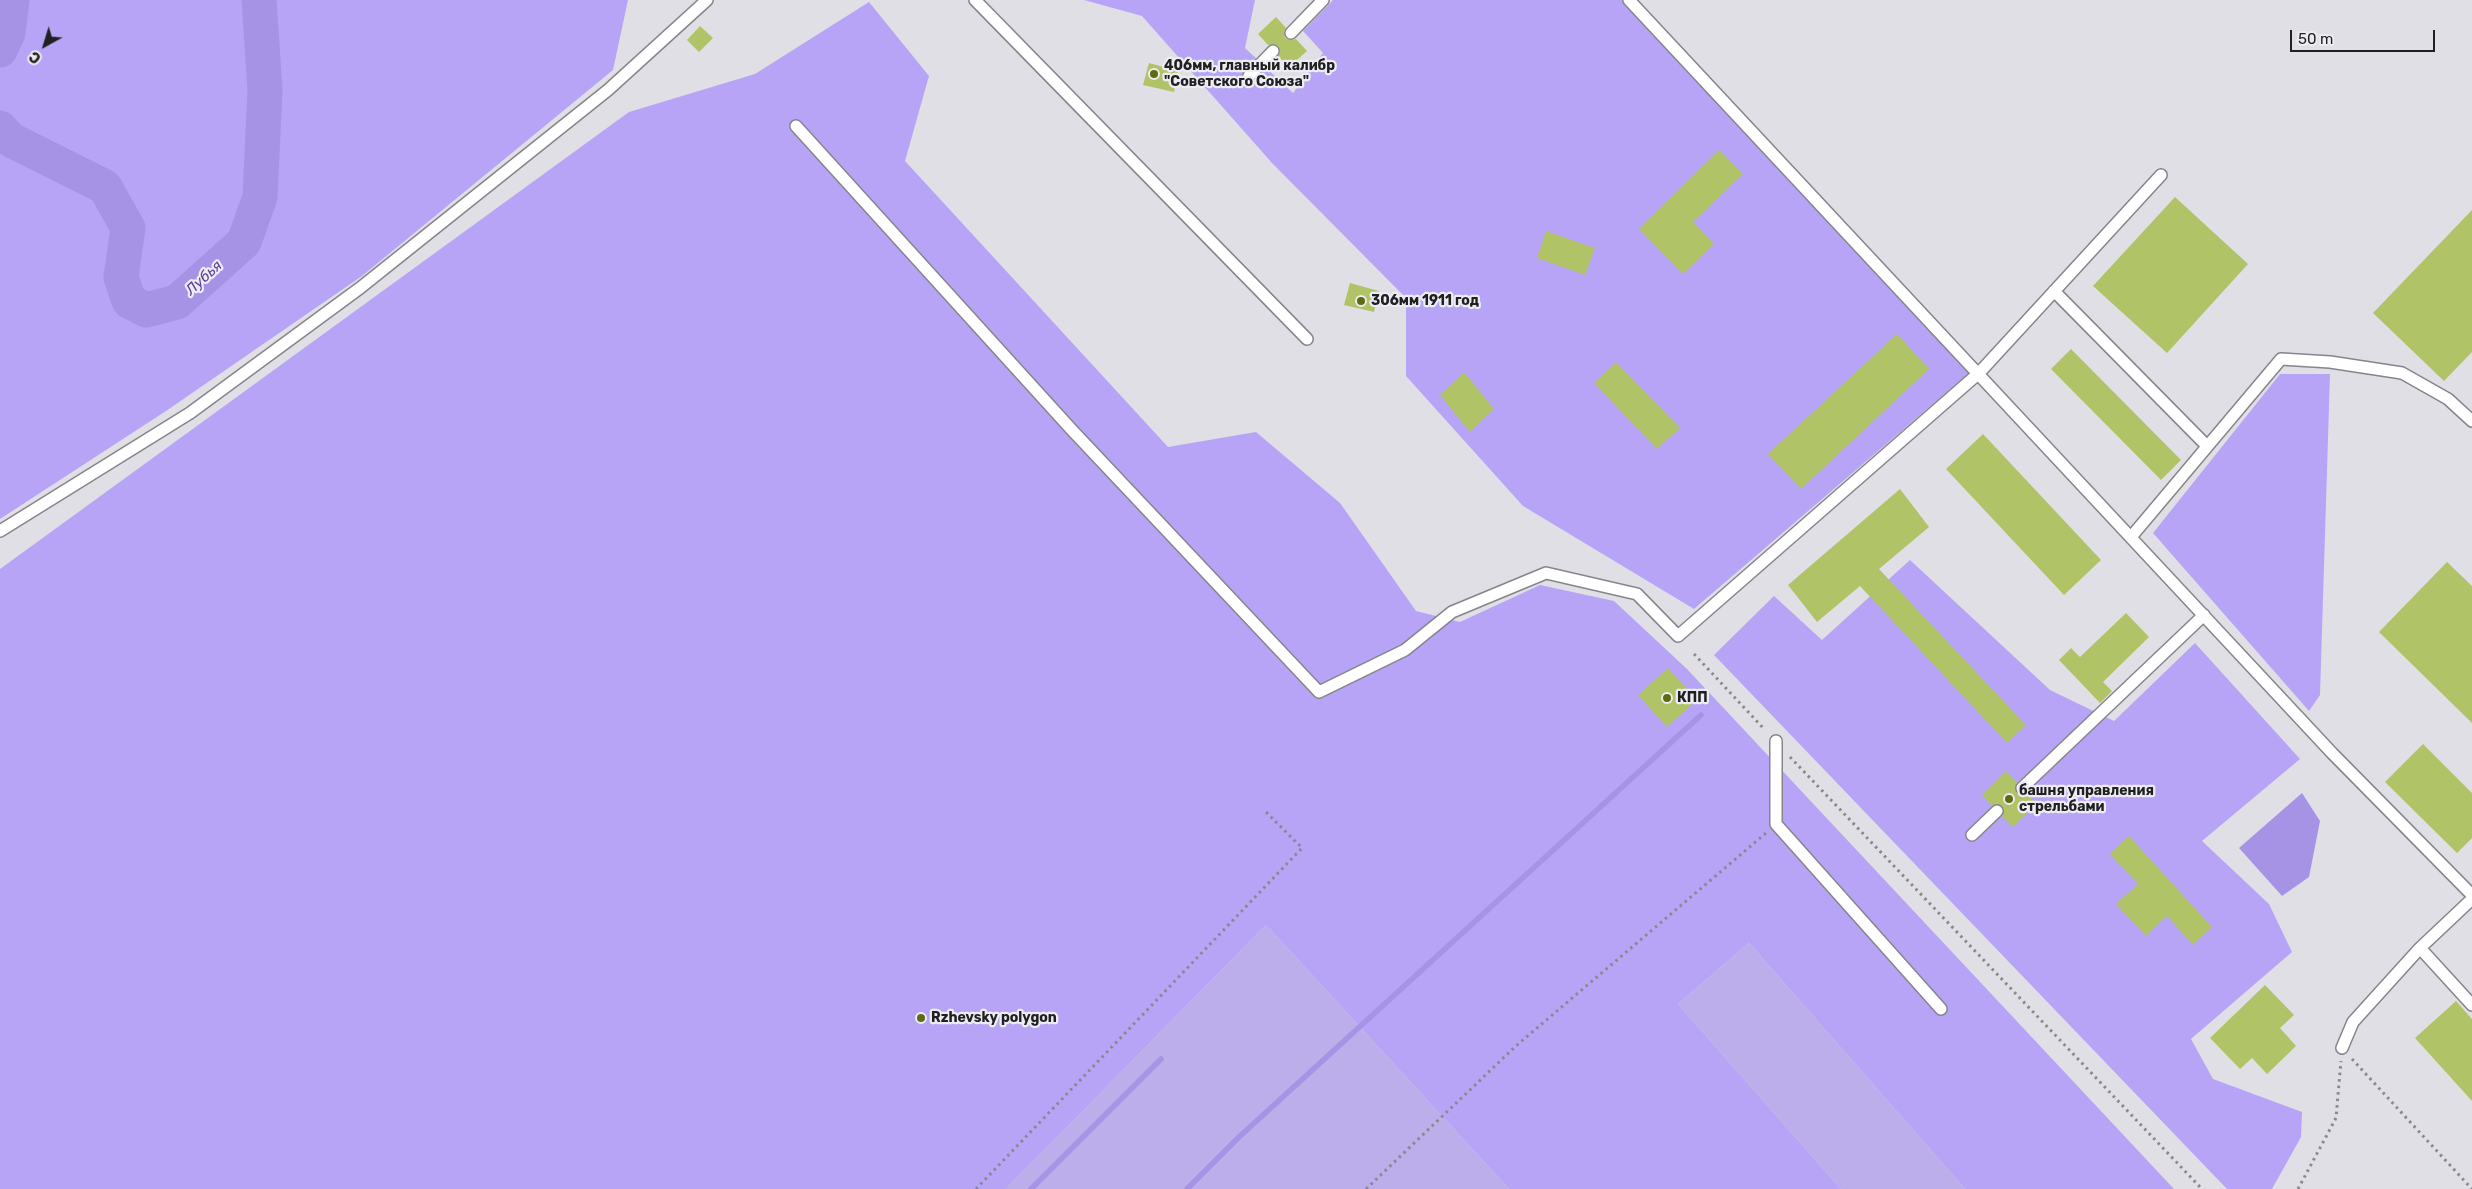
<!DOCTYPE html>
<html>
<head>
<meta charset="utf-8">
<style>
	body { margin:0 }
	#map { position:relative; width:2472px; height:1189px; overflow:hidden; background:#e0dfe5; font-family:Rubik,sans-serif }
	canvas { display:block }
	.north { position:absolute; left:20px; top:20px; width:50px; height:50px; -webkit-text-stroke:4px #edecf2; paint-order:stroke; rotate:219deg; font-size:14px; font-weight:700; line-height:20px; text-align:center; color:#202022 }
	.north::after { content:''; display:block; margin:auto; width:18px; height:22px; background:#202022; clip-path:polygon(50% 0,100% 100%,50% 72%,0 100%) }
	.scale { position:absolute; left:2290px; top:30px; width:145px; height:22px; box-sizing:border-box; border:2px solid #202022; border-top:0; padding-left:6px; font-size:15px; line-height:18px; white-space:nowrap; color:#202022; -webkit-text-stroke:4px #edecf2; paint-order:stroke }
</style>
</head>
<body>
<div id="map">
<canvas width="2472" height="1189"></canvas>
<div class="north">С</div>
<div class="scale">50 m</div>
</div>
<script>
const ctx = document.querySelector('canvas').getContext('2d');
ctx.lineJoin = 'round';
function paint(path, color) {
  ctx.fillStyle = color;
  ctx.fill(path, 'evenodd');
}
function poly(rows) {
  const path = new Path2D();
  for (const r of rows) {
    path.moveTo(r[0], r[1]);
    for (let i = 2; i < r.length; i += 2) path.lineTo(r[i], r[i + 1]);
  }
  return path;
}
function trace(path, color, width, dash) {
  ctx.strokeStyle = color;
  ctx.lineWidth = width;
  ctx.lineCap = dash ? 'butt' : 'round';
  ctx.setLineDash(dash || []);
  ctx.stroke(path);
}
function drawText(font, color, halo, rows, align = 'center') {
  ctx.font = font + ' Rubik,sans-serif';
  ctx.lineWidth = 4.5;
  ctx.setLineDash([]);
  ctx.textBaseline = 'middle';
  ctx.strokeStyle = halo;
  ctx.fillStyle = color;
  for (const [text, x, y, turn = 0] of rows) {
    ctx.save();
    ctx.translate(x, y);
    ctx.rotate((+turn || 0) * Math.PI / 180);
    ctx.textAlign = isNaN(turn) ? turn : align;
    if (halo) ctx.strokeText(text, 0, 0);
    ctx.fillText(text, 0, 0);
    ctx.restore();
  }
}
const green = poly([
	[1266,925,1509,1189,1006,1189],
	[1749,943,1965,1189,1841,1189,1678,1004]
]);
const forest = poly([
	[0,0,628,0,613,70,362,276,166,411,0,519],
	[1084,0,1255,0,1245,48,1293,93,1323,53,1303,31,1333,0,1622,0,1969,373,1694,609,1523,506,1406,376,1406,298,1272,163,1142,16],
	[869,2,929,76,905,161,1168,447,1256,432,1340,503,1416,611,1460,622,1540,585,1614,601,1687,669,2174,1189,1965,1189,1749,943,1678,1004,1841,1189,1509,1189,1266,925,1006,1189,0,1189,0,569,629,112,755,74],
	[2280,374,2330,374,2320,695,2309,711,2153,533],
	[1910,560,2050,690,2114,721,2195,643,2300,759,2202,841,2269,904,2292,952,2191,1039,2213,1079,2302,1112,2301,1137,2272,1189,2227,1189,1714,655,1774,596,1822,640]
]);
const water = poly([
	[2302,793,2320,821,2309,877,2282,896,2239,848]
]);
const stream = poly([
	[1031,1189,1161,1059],
	[1187,1189,1239,1137,1701,715]
]);
const river = poly([
	[0,50,8,33,12,0],
	[0,128,11,140,105,187,128,228,121,277,129,301,146,310,177,302,244,242,260,197,265,90,259,0]
]);
const building = poly([
	[1276,17,1286,28,1284,32,1285,38,1290,40,1296,39,1307,51,1289,67,1278,56,1280,52,1278,46,1274,44,1268,45,1258,34],
	[700,26,713,38,699,52,687,40],
	[1149,63,1178,71,1174,92,1143,85],
	[1719,150,1743,174,1693,222,1714,244,1683,274,1639,229],
	[2175,197,2248,264,2167,353,2093,286],
	[2472,210,2472,352,2444,381,2373,313],
	[1546,231,1595,248,1585,275,1537,258],
	[1350,283,1379,291,1374,312,1344,305],
	[1897,334,1929,369,1801,489,1768,454],
	[2071,349,2181,460,2161,480,2051,369],
	[1616,362,1680,428,1657,449,1594,383],
	[1464,372,1494,409,1470,432,1440,395],
	[1983,434,2101,560,2064,595,1946,469],
	[1900,489,1929,527,1879,569,2026,725,2007,743,1860,586,1817,622,1788,585],
	[2447,562,2472,586,2472,723,2379,632],
	[2126,613,2149,637,2103,682,2112,691,2100,703,2059,660,2071,648,2080,657],
	[1668,668,1697,700,1667,727,1638,695],
	[2423,744,2472,793,2472,838,2457,853,2385,782],
	[2006,771,2017,783,2015,789,2017,793,2023,795,2027,793,2037,804,2013,827,2002,816,2004,810,2002,806,1996,804,1992,806,1982,795],
	[2129,836,2212,927,2193,945,2167,916,2146,936,2116,904,2138,884,2110,854],
	[2265,985,2294,1015,2280,1028,2296,1046,2267,1074,2252,1058,2240,1069,2210,1038],
	[2456,1001,2472,1019,2472,1101,2415,1038]
]);
const path = poly([
	[1694,654,1765,730],
	[1790,757,2202,1189],
	[2352,1059,2472,1189],
	[976,1189,1302,848,1266,812],
	[1366,1189,1517,1045,1766,833],
	[2298,1189,2336,1118,2341,1061]
]);
const lane = poly([
	[975,0,1307,339],
	[1629,0,2332,753,2472,895],
	[1291,33,1323,0],
	[1249,76,1273,51],
	[796,126,1071,429,1319,692,1405,650,1452,612,1546,573,1637,594,1678,636,1979,373,2161,175],
	[2054,291,2207,446],
	[0,531,190,413,360,288,608,90,707,0],
	[2131,537,2281,359,2330,362,2402,373,2448,399,2472,421],
	[1776,741,1776,824,1941,1009],
	[2022,788,2204,615],
	[1972,835,1997,811],
	[2420,948,2472,1005],
	[2342,1048,2353,1022,2420,948,2472,899]
]);
const markers = [
	[1154,74,5,"#5e6b13"],
	[1361,301,5,"#5e6b13"],
	[1667,698,5,"#5e6b13"],
	[2009,799,5,"#5e6b13"],
	[921,1018,5,"#5e6b13"]
];
const poiNames = [
	["406мм, главный калибр",1164,66],
	["\"Советского Союза\"",1164,82],
	["306мм 1911 год",1371,301],
	["КПП",1677,698],
	["башня управления",2019,791],
	["стрельбами",2019,807],
	["Rzhevsky polygon",931,1018]
];
const waterNames = [
	["Лубья",204,278,-42]
];
paint(green, '#bbaeea');
paint(forest, '#b7a4f7');
paint(water, '#a693e5');
trace(stream, '#a693e5', 5.5);
trace(river, '#a693e5', 35);
paint(building, '#b1c367');
trace(lane, '#86858b', 14);
trace(path, '#89898d', 3, [2.5, 4]);
trace(lane, '#fff', 11);
for (const [x, y, r, color] of markers) {
  const dot = new Path2D();
  dot.arc(x, y, r, 0, 2 * Math.PI);
  ctx.fillStyle = color;
  ctx.fill(dot);
  trace(dot, '#edecf2', 2);
}
drawText('bold 14px', '#202022', '#edecf2', poiNames, 'left');
drawText('italic 15px', '#5d3f9e', '#edecf2', waterNames);
</script>
</body>
</html>
